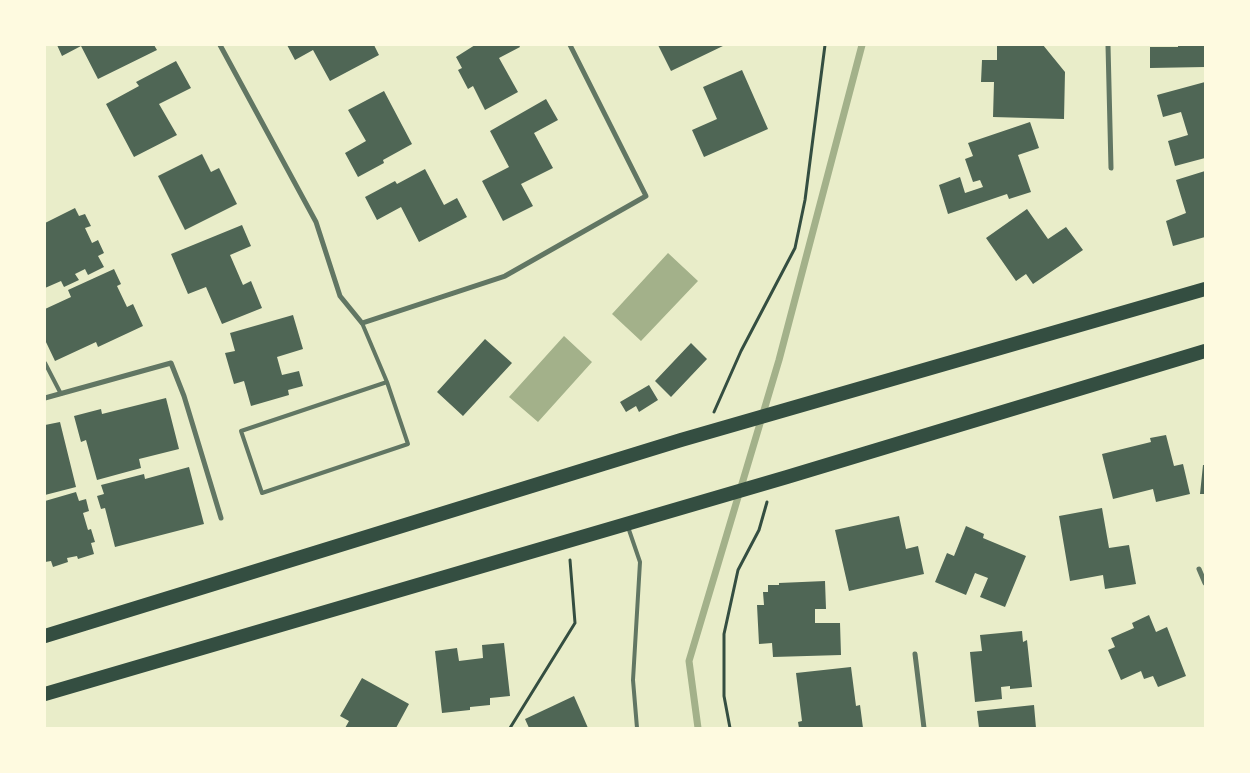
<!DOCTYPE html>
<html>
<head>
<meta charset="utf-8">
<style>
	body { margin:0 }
	#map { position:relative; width:1250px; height:773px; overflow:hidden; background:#e9edc9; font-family:"PT Sans Narrow",sans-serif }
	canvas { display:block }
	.frame { position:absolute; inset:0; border:46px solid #fefae0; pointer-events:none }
</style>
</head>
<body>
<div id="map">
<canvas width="1250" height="773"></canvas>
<div class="frame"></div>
</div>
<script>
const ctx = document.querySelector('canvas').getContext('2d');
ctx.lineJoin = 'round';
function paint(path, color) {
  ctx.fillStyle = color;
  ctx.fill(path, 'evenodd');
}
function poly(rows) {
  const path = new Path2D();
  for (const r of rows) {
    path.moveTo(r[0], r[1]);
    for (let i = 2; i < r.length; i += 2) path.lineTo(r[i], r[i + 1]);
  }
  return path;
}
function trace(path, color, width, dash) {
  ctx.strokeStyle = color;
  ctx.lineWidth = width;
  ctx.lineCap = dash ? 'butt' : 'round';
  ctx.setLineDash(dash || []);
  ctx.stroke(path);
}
const water = poly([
	[668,253,698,281,641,341,612,314],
	[564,336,592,362,538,422,509,397]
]);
const stream = poly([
	[698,728,689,661,779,360,862,45]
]);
const building = poly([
	[57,45,154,45,157,50,98,79,81,46,62,56],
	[287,45,374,45,379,55,330,81,313,50,295,60],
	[475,45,519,45,520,47,499,58,518,92,485,110,473,86,468,89,458,70,462,68,456,57],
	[658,45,725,45,671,71],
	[997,45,1043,45,1065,72,1064,119,993,117,994,82,981,82,982,60,997,60],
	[1178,45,1205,45,1205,67,1150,68,1150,47,1178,47],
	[176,61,191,88,159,104,177,135,134,157,106,104,139,86,136,82],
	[742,70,768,129,704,157,692,130,717,119,703,87],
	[1205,82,1205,158,1175,166,1168,141,1188,135,1181,112,1163,117,1157,95],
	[384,91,412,144,383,160,384,163,358,177,345,153,366,141,348,110],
	[546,99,558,120,534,133,553,168,521,184,533,206,503,221,482,181,509,167,490,131],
	[1030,122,1039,148,1018,155,1031,192,1009,199,1007,194,948,214,939,185,960,177,965,193,983,187,980,180,973,182,965,159,973,156,968,143],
	[202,154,211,172,219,168,237,204,185,230,158,176],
	[425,169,444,205,457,198,467,217,419,242,401,207,377,220,365,197,395,181,397,184],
	[1205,171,1205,237,1173,246,1166,221,1186,213,1176,180],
	[75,208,79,216,85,214,91,226,85,228,92,243,98,240,104,253,98,256,104,267,88,275,85,269,75,274,79,280,64,287,61,281,45,288,45,223],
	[1027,209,1048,239,1066,227,1083,250,1033,284,1026,274,1016,281,986,238],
	[242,225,251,246,230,255,243,285,251,281,262,308,222,324,206,287,188,294,171,254],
	[114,269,121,284,117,286,127,307,133,304,143,326,98,347,96,342,55,361,45,340,45,309,71,297,68,290],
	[293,315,303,349,277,357,282,375,299,371,303,386,288,390,289,395,251,406,244,381,234,384,225,353,235,351,230,333],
	[485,339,512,363,463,416,437,392],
	[691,343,707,359,671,397,655,381],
	[649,385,658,400,639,412,636,406,626,412,620,402],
	[166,398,179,449,139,459,141,468,97,480,86,440,81,442,74,416,101,409,102,414],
	[60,422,76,487,45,495,45,425],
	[1166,435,1174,466,1183,464,1190,494,1156,502,1153,489,1113,499,1102,454,1151,442,1150,438],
	[1203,465,1205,465,1205,494,1200,494],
	[189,467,204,524,115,547,105,508,101,509,97,496,104,494,101,485,144,474,145,479],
	[76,492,79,501,86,499,89,511,83,513,88,530,91,529,95,542,91,543,94,554,78,559,77,556,67,558,68,562,53,567,51,561,45,562,45,501],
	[1102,508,1109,548,1129,545,1136,584,1105,589,1103,575,1070,581,1059,516],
	[899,516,906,549,918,546,924,574,849,591,835,530],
	[966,526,984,534,983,538,1026,556,1005,607,980,597,988,578,975,573,966,595,935,582,947,553,954,556],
	[825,581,826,609,815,609,815,623,840,623,841,655,773,657,772,643,759,644,757,605,764,605,763,592,768,592,768,585,779,585,779,583],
	[1149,615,1156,632,1167,627,1186,676,1158,687,1153,676,1144,679,1141,671,1121,680,1108,650,1115,647,1111,638,1134,628,1132,623],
	[1022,631,1023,642,1027,640,1032,687,1010,689,1010,686,1001,687,1002,699,975,702,970,652,982,651,980,635],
	[504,643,510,696,490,698,490,705,470,707,470,710,442,713,435,651,457,648,459,661,483,658,482,645],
	[851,667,856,706,860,705,863,728,799,728,798,722,802,721,796,673],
	[362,678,409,704,396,728,345,728,349,721,340,716],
	[574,696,588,728,529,728,525,719],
	[1034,705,1036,728,979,728,977,711]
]);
const path = poly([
	[714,412,741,351,795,248,805,200,825,45],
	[510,728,575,623,570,560],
	[730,728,724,696,724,634,738,570,759,530,767,502]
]);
const service = poly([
	[362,323,387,382,408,444,262,493,241,431,387,382],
	[45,363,61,394],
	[628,527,640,562,633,680,637,728]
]);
const minor = poly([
	[220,45,316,222,340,296,362,323,505,276,646,196,570,45],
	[1108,45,1111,168],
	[45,398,171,363,184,396,221,518],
	[1199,569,1205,583],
	[915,654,924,728]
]);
const trunk = poly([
	[45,636,681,440,1205,289],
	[45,694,787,477,1205,351]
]);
paint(water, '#a3b18a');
trace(stream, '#a3b18a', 7);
paint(building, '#4f6655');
trace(path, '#344e41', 3);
trace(service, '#617663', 4);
trace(minor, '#617663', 5);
trace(trunk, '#344e41', 14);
</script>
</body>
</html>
